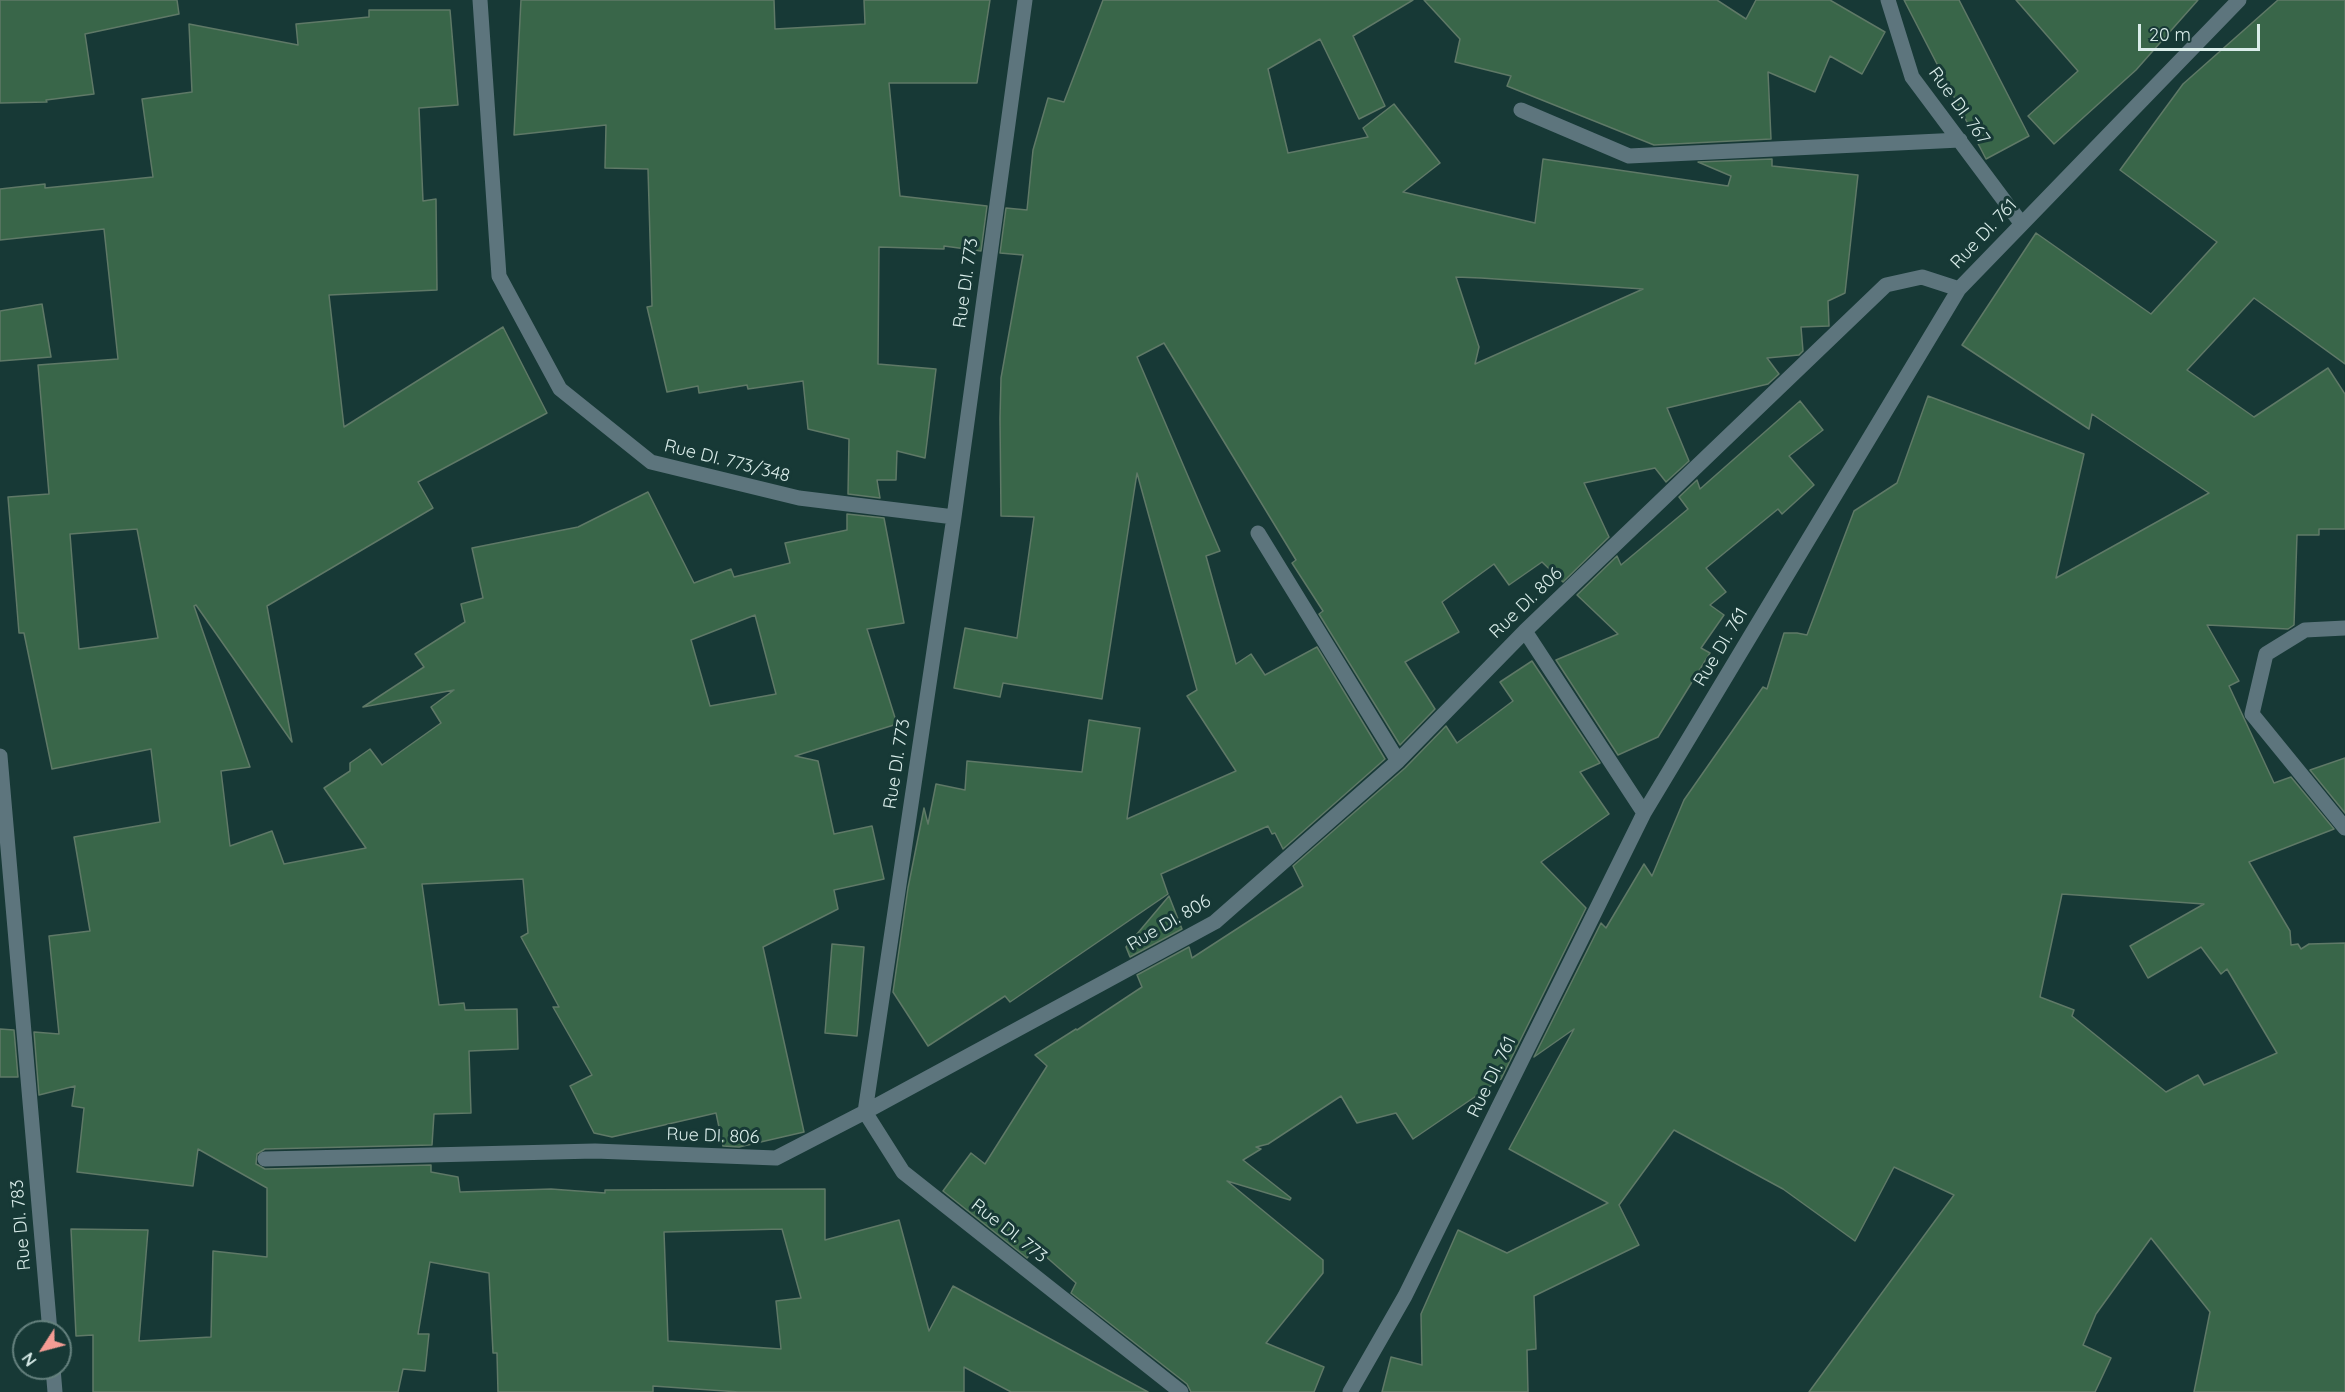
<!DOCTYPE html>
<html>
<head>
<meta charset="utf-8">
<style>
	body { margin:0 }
	#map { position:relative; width:2345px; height:1392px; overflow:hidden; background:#173936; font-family:Quicksand,sans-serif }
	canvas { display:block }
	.north { position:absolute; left:12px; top:1320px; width:60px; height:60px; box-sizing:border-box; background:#173936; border:2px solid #65817e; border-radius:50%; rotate:234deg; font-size:16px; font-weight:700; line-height:24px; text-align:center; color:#daedea }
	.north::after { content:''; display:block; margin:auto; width:21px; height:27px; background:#f59c94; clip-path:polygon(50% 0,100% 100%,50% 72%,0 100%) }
	.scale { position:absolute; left:2138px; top:24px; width:122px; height:27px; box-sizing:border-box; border:3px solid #daedea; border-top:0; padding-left:8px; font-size:18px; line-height:21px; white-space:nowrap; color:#daedea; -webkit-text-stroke:4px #173936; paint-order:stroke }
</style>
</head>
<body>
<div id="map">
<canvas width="2345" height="1392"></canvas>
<div class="north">N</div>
<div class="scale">20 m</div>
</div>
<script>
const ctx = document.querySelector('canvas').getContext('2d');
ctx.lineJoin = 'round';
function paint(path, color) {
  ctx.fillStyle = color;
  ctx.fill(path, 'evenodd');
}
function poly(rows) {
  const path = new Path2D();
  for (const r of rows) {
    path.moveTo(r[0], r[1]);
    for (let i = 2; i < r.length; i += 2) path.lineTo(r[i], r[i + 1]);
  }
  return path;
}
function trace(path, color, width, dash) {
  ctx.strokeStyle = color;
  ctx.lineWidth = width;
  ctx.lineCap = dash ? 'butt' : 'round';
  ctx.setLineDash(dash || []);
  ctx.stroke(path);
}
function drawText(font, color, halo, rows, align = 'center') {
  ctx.font = font + ' Quicksand,sans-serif';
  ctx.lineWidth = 6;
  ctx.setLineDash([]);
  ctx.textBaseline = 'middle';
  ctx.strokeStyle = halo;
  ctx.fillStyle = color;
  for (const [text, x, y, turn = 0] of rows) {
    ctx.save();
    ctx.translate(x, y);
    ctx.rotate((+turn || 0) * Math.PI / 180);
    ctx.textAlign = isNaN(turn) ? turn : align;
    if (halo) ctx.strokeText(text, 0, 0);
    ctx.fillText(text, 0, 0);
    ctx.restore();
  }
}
const building = poly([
	[0,0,177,0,179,14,85,34,94,94,46,100,47,102,0,103,0,0],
	[521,0,774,0,775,29,865,24,864,0,990,0,977,83,889,83,900,196,987,206,981,251,944,246,944,249,879,247,878,364,936,369,925,458,897,451,896,480,877,480,880,498,848,494,849,439,808,429,803,381,748,389,747,385,699,393,698,386,667,392,647,307,652,306,648,169,605,168,606,125,514,135,521,0],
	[1103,0,1413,0,1353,36,1385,106,1359,119,1320,39,1268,69,1288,153,1368,137,1363,128,1394,104,1440,163,1403,192,1535,223,1543,159,1728,186,1731,176,1698,162,1772,159,1772,166,1858,175,1845,293,1828,301,1829,326,1801,327,1803,351,1799,355,1767,358,1779,374,1768,384,1667,408,1689,461,1666,482,1655,468,1584,483,1609,537,1563,582,1542,562,1509,585,1494,564,1442,602,1459,632,1405,662,1435,709,1400,745,1319,614,1323,611,1292,563,1296,560,1164,343,1137,357,1220,551,1206,556,1236,664,1251,654,1265,675,1317,647,1385,759,1283,849,1275,833,1272,834,1268,826,1161,874,1168,894,1010,1002,1005,996,928,1046,893,992,908,888,924,808,928,824,936,784,965,790,967,761,1082,772,1089,720,1140,728,1127,819,1236,771,1187,696,1197,690,1137,473,1102,699,1003,683,1000,697,954,688,965,628,1017,638,1034,517,1001,516,1000,418,1001,378,1023,255,1000,253,1006,208,1027,210,1033,150,1048,98,1064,102,1103,0],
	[1456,277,1481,278,1643,289,1475,364,1479,347,1456,277],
	[1424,0,1717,0,1746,19,1756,0,1830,0,1885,32,1862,74,1830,56,1815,92,1768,72,1771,139,1654,145,1507,86,1511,76,1455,62,1460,39,1424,0],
	[1904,0,1959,0,2029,136,1986,159,1904,0],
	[2016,0,2198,0,2136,70,2054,144,2028,116,2078,71,2016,0],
	[2278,0,2345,0,2345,364,2254,298,2187,370,2254,417,2328,368,2345,394,2345,529,2319,529,2319,535,2297,535,2294,625,2288,629,2207,625,2239,681,2229,686,2274,783,2291,777,2334,829,2249,862,2290,931,2291,945,2298,944,2301,949,2309,944,2345,943,2345,1392,2194,1392,2210,1312,2151,1238,2096,1314,2083,1345,2111,1358,2095,1392,1809,1392,1954,1195,1894,1167,1855,1241,1783,1189,1674,1130,1619,1205,1639,1245,1534,1296,1536,1349,1527,1350,1528,1392,1382,1392,1391,1357,1422,1365,1421,1314,1458,1230,1507,1253,1608,1203,1509,1149,1574,1029,1534,1057,1601,923,1606,928,1644,864,1652,876,1684,800,1763,687,1767,689,1784,633,1797,633,1807,635,1854,511,1897,483,1928,396,2084,454,2056,578,2209,493,2092,414,2089,429,1962,345,2036,233,2151,314,2217,242,2120,170,2183,84,2278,0],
	[2062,894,2204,904,2130,946,2148,978,2201,947,2221,974,2227,969,2277,1053,2204,1085,2198,1075,2166,1092,2072,1016,2074,1010,2040,997,2062,894],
	[369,10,450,10,458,105,419,108,423,201,436,199,437,290,329,295,344,427,503,327,547,413,418,482,433,508,267,606,292,742,196,605,194,606,250,767,221,771,230,846,272,831,284,864,366,848,324,788,350,771,350,763,370,749,382,765,441,723,431,707,454,690,363,707,424,667,415,654,465,622,461,604,483,598,472,548,578,527,648,492,694,583,731,569,734,577,790,563,785,543,847,530,847,514,884,518,904,623,867,629,897,724,795,756,818,761,834,834,872,826,884,879,834,890,838,909,763,947,804,1132,739,1147,723,1146,716,1113,612,1137,594,1133,570,1086,592,1075,553,1007,559,1007,521,937,528,933,523,879,422,884,439,1005,464,1003,465,1010,517,1009,518,1049,469,1051,471,1113,434,1114,432,1145,265,1149,257,1154,256,1164,265,1169,431,1165,431,1172,458,1177,460,1192,551,1189,605,1193,605,1190,825,1189,825,1240,899,1220,929,1331,953,1286,1148,1392,1011,1392,964,1367,964,1392,739,1392,653,1386,653,1392,498,1392,497,1353,493,1353,489,1273,430,1262,418,1334,429,1334,425,1371,403,1369,398,1392,93,1392,93,1335,76,1336,71,1229,148,1230,139,1341,211,1337,213,1251,267,1257,267,1188,198,1149,193,1186,77,1172,84,1108,72,1106,75,1086,39,1095,34,1032,59,1034,49,936,90,931,74,837,160,822,151,749,52,769,24,633,19,633,8,497,49,494,38,365,118,359,104,229,0,240,0,189,45,184,45,188,153,177,142,99,192,92,189,24,298,45,296,24,369,17,369,10],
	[137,529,158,638,79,649,70,534,137,529],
	[755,615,776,694,710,706,691,640,755,615],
	[782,1229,801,1298,776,1301,781,1349,668,1341,664,1232,782,1229],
	[42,304,51,357,0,361,0,311,42,304],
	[1800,401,1823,430,1789,456,1814,485,1782,514,1778,509,1706,568,1726,592,1710,605,1724,615,1701,648,1710,653,1658,737,1618,755,1556,660,1618,634,1577,595,1617,556,1621,565,1688,509,1679,497,1697,480,1700,489,1800,401],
	[1532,661,1600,763,1580,772,1609,814,1541,862,1586,908,1501,1079,1413,1139,1396,1113,1357,1123,1341,1096,1268,1144,1256,1147,1261,1149,1243,1160,1291,1198,1290,1200,1227,1181,1323,1260,1323,1273,1266,1343,1324,1367,1314,1392,1191,1392,1187,1384,1071,1293,1076,1283,1036,1248,1027,1258,943,1191,971,1153,985,1164,1047,1066,1035,1055,1076,1029,1077,1030,1142,987,1137,975,1189,947,1192,958,1303,886,1293,866,1405,768,1446,726,1457,743,1513,701,1500,682,1532,661],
	[2345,758,2345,813,2310,770,2345,758],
	[1169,896,1182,929,1130,957,1126,947,1169,896],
	[832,944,864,947,857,1036,825,1033,832,944],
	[0,1029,14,1030,18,1077,0,1077,0,1029]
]);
const minor = poly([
	[480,0,499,276,560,389,651,462,799,498,954,517],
	[1025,0,954,517,865,1112,903,1172,1181,1392],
	[1888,0,1912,77,2021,223],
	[1521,110,1629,156,1960,140],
	[1258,533,1398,761],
	[2345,628,2305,630,2266,654,2252,714,2345,828],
	[1525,631,1644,813],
	[0,756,50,1332],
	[265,1159,595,1151,776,1158,865,1112,1215,922,1398,761,1525,631,1886,285,1922,277,1959,289],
	[53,1368,55,1392],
	[1350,1392,1405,1296,1644,813,1959,289,2239,0]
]);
const streetNames = [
	["Rue DI. 767",1959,106,54],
	["Rue DI. 761",1984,234,-47],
	["Rue DI. 773",966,283,-82],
	["Rue DI. 773/348",727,461,14],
	["Rue DI. 806",1526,603,-44],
	["Rue DI. 761",1721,647,-59],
	["Rue DI. 773",897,764,-81],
	["Rue DI. 806",1169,923,-30],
	["Rue DI. 761",1492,1077,-64],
	["Rue DI. 806",713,1136,2],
	["Rue DI. 783",21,1225,-95],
	["Rue DI. 773",1009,1231,38]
];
paint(building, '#396649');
trace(building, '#5f7967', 1.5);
trace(minor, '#5d757d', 15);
drawText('18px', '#daedea', '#173936', streetNames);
</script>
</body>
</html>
